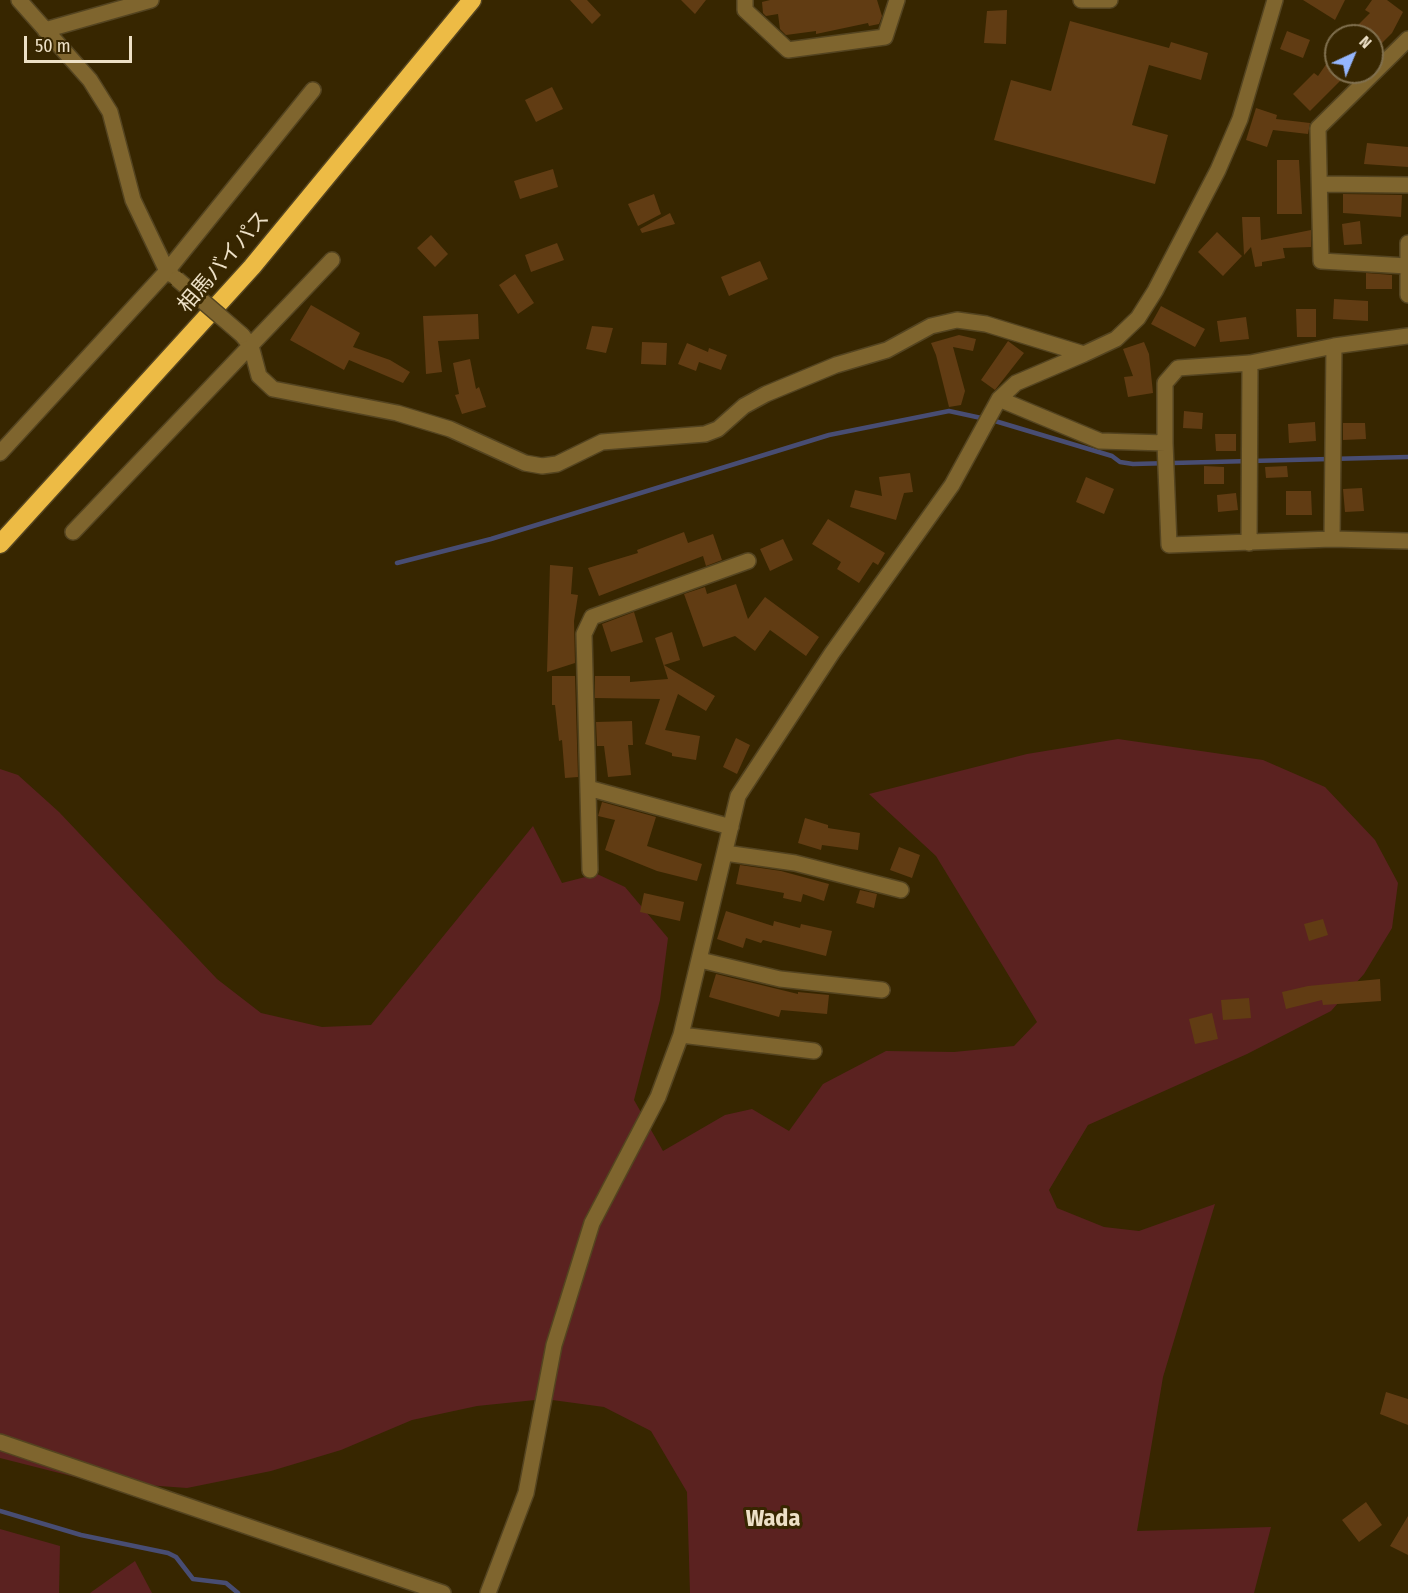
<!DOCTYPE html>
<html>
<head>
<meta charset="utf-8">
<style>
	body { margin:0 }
	#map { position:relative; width:1408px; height:1593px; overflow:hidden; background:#372600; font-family:"Fira Sans Condensed",sans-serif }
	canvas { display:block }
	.north { position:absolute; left:1324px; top:24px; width:60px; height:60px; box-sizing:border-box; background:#372600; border:2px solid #80704f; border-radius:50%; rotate:44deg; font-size:16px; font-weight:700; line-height:24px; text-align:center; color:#ede0c6 }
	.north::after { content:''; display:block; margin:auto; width:21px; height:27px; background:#95b6fd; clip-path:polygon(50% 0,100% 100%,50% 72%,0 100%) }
	.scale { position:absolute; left:24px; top:36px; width:108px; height:27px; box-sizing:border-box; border:3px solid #ede0c6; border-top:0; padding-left:8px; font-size:18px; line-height:21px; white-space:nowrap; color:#ede0c6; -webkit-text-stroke:4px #372600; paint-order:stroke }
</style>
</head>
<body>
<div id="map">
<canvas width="1408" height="1593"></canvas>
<div class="north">N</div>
<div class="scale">50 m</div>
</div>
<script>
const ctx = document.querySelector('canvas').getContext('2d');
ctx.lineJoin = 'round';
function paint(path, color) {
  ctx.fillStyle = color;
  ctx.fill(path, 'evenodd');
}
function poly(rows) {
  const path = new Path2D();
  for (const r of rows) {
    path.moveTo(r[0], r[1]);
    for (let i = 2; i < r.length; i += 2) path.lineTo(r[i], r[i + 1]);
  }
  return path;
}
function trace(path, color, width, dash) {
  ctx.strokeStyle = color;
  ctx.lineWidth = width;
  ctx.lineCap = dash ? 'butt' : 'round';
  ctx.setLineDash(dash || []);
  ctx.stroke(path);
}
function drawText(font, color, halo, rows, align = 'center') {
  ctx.font = font + ' "Fira Sans Condensed","Noto Sans JP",sans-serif';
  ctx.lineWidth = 6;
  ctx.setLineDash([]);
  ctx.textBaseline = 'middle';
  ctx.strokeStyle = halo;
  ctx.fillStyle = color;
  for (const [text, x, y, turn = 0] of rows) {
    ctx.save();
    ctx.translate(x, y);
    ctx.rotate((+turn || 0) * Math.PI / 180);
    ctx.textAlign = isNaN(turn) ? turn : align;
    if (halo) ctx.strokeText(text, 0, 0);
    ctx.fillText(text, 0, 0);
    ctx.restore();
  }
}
const green = poly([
	[1118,739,1263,760,1325,787,1375,840,1398,883,1392,928,1364,974,1331,1011,1247,1054,1088,1125,1049,1190,1057,1208,1104,1227,1139,1231,1215,1204,1163,1377,1137,1531,1271,1527,1254,1593,690,1593,687,1492,651,1431,604,1407,545,1399,477,1406,412,1420,341,1450,271,1471,187,1488,91,1481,0,1458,0,769,18,775,59,812,217,979,261,1013,322,1027,371,1025,533,826,562,883,597,874,625,887,668,938,660,1000,634,1100,663,1151,725,1115,752,1109,789,1131,823,1084,886,1051,954,1052,1014,1046,1037,1022,936,856,869,794,1027,754],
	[0,1529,60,1546,59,1593,0,1593],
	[135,1561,152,1593,90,1593]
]);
const stream = poly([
	[397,563,491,539,829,435,949,411,995,421,1112,456,1120,462,1133,464,1408,457],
	[0,1511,81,1535,168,1553,176,1557,193,1579,226,1583,238,1593]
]);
const building = poly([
	[570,0,587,0,601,15,592,24],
	[681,0,706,0,695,14],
	[770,0,877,0,882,16,879,24,869,26,868,23,816,34,816,31,786,35,780,29,778,14,766,16,763,13,762,2],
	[1303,0,1345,0,1335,20],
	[1372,0,1387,0,1403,12,1392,33,1372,53,1372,36,1347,36,1370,13,1365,10],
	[1007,10,1006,44,984,43,987,11],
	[1070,21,1169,48,1171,42,1208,53,1201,80,1149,65,1132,125,1168,135,1155,184,994,140,1011,80,1051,91],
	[1287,31,1310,40,1303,58,1280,49],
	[1336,50,1336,72,1349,72,1310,111,1293,94,1314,73,1318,76],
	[552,87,563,109,536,122,525,100],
	[1256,108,1277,115,1276,119,1310,123,1308,134,1273,130,1267,147,1246,140],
	[1367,143,1408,147,1408,167,1364,164],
	[1277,160,1299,160,1302,214,1277,214],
	[553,169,558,187,520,199,514,181],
	[654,194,661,214,638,226,628,204],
	[1343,194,1402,195,1401,217,1343,213],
	[670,213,675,224,642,233,640,229],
	[1242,217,1260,217,1261,240,1311,230,1311,247,1283,248,1285,258,1262,262,1262,266,1255,267,1251,247,1244,255],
	[1360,221,1362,244,1344,245,1342,224],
	[1217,232,1242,256,1223,276,1198,252],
	[431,235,448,254,435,267,417,248],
	[557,243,564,260,531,272,525,255],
	[760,261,768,279,729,296,721,277],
	[1366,273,1392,275,1392,289,1366,289],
	[515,274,534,303,518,314,499,285],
	[1334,299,1368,301,1368,321,1333,319],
	[311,305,360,333,353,347,390,360,410,372,403,383,349,360,344,370,290,340],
	[1161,306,1205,329,1195,347,1151,324],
	[1296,309,1316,309,1316,337,1297,337],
	[478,314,479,339,438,341,442,372,426,374,423,316],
	[1246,317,1249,339,1220,342,1217,321],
	[592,326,613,328,606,353,586,349],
	[959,335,976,339,973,351,953,347,965,391,961,405,949,407,936,355,931,343],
	[1008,341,1024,353,995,390,981,380],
	[642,342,667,343,666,365,641,364],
	[1144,342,1149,354,1153,393,1128,397,1124,377,1133,376,1123,349],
	[687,343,708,352,709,348,727,355,721,370,699,362,696,371,678,364],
	[470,359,476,389,479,387,486,407,462,414,455,395,459,394,453,363],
	[1184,411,1203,413,1202,429,1183,428],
	[1315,422,1316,441,1289,443,1288,424],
	[1343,423,1365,423,1366,439,1343,440],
	[1215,434,1236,434,1236,451,1216,451],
	[1204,466,1224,467,1224,484,1204,484],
	[1287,466,1288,477,1266,478,1265,467],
	[910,473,913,492,904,493,896,520,850,507,855,490,882,496,879,477],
	[1086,477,1114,489,1104,514,1076,502],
	[1362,488,1364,511,1345,512,1343,489],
	[1286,491,1311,491,1312,515,1286,515],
	[1236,493,1238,510,1218,512,1217,495],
	[828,519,885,553,878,565,873,562,859,583,837,569,841,562,812,544],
	[684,532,688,543,713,534,722,560,706,566,703,556,599,596,588,568,638,553,637,550],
	[783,539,793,560,770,571,760,549],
	[550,565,573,567,571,594,578,595,574,621,575,663,547,672],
	[736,584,748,619,765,597,819,637,806,656,770,630,755,651,735,636,703,647,684,594,705,587,707,594],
	[634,612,643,642,611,652,602,624],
	[672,632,680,660,664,665,715,696,706,711,678,694,665,730,700,736,696,760,672,756,672,753,645,744,660,699,595,698,595,676,630,676,630,682,668,679,655,638],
	[552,676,575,676,578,777,565,778,562,740,559,741,555,705,552,705],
	[632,721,633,745,628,745,631,775,608,777,604,746,597,746,596,722],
	[736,738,750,745,737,774,723,767],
	[602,802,656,817,647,846,702,864,697,881,657,871,605,850,615,820,598,816],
	[805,818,828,825,828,828,860,833,858,850,822,845,821,850,798,843],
	[899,847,920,855,912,878,890,870],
	[740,865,781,871,829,884,824,901,803,894,801,902,783,898,784,893,736,884],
	[860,890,877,894,874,908,856,903],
	[644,893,684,902,680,921,640,912],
	[726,911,773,926,774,921,800,928,801,924,832,931,826,956,763,940,761,943,746,938,743,948,717,939],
	[1323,919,1328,935,1309,941,1304,924],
	[716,974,798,994,798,992,829,995,827,1014,781,1010,779,1017,709,997],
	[1380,979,1381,1001,1323,1005,1322,1000,1286,1009,1282,992,1308,986],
	[1249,998,1251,1018,1223,1020,1221,1000],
	[1212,1013,1218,1039,1195,1044,1189,1019],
	[1386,1392,1408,1399,1408,1425,1380,1414],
	[1366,1502,1382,1525,1359,1542,1342,1520],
	[1408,1516,1408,1555,1390,1546]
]);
const minor = poly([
	[19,0,90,80,110,112,133,200,167,271,172,275],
	[745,0,745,10,788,50,885,37,897,0],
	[1081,0,1110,0],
	[45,30,151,0],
	[1321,184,1408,185],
	[1408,243,1408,295],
	[1407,266,1321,261,1318,128,1408,39],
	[242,335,251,346,259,376,273,389,397,413,450,429,525,463,542,466,557,464,602,442,705,434,718,429,744,406,766,394,836,365,887,350,931,326,957,320,986,324,1084,354,1116,339,1138,318,1155,291,1218,170,1240,119,1275,0],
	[1408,336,1334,346,1250,363,1178,368,1165,383,1165,443,1169,545,1332,539,1408,541],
	[999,399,1100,441,1165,443],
	[0,453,167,271,313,90],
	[73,532,332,260],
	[1332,539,1334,346],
	[1249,543,1250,363],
	[588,788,731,827],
	[725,853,795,863,901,890],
	[590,870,584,634,592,617,748,561],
	[700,960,780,979,882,990],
	[681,1035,814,1051],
	[0,1442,443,1593],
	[488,1593,526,1493,554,1345,592,1223,658,1097,681,1035,738,796,832,653,952,485,999,399,1016,383,1084,354]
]);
const highway = poly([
	[0,544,252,267,472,0]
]);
const minorBridge = poly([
	[177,279,242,335]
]);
const streetNames = [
	["相馬バイパス",224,262,-49]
];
const quarterNames = [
	["Wada",773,1519]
];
paint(green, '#5b2220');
trace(stream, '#484d73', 4.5);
paint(building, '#613c13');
trace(minor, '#544420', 18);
trace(highway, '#544420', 21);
trace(minor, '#7f652e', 15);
trace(highway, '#edbb45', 18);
trace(minorBridge, '#544420', 18, []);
trace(minorBridge, '#7f652e', 15);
drawText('21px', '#ede0c6', '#372600', streetNames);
drawText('bold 24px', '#ede0c6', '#372600', quarterNames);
</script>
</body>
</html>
